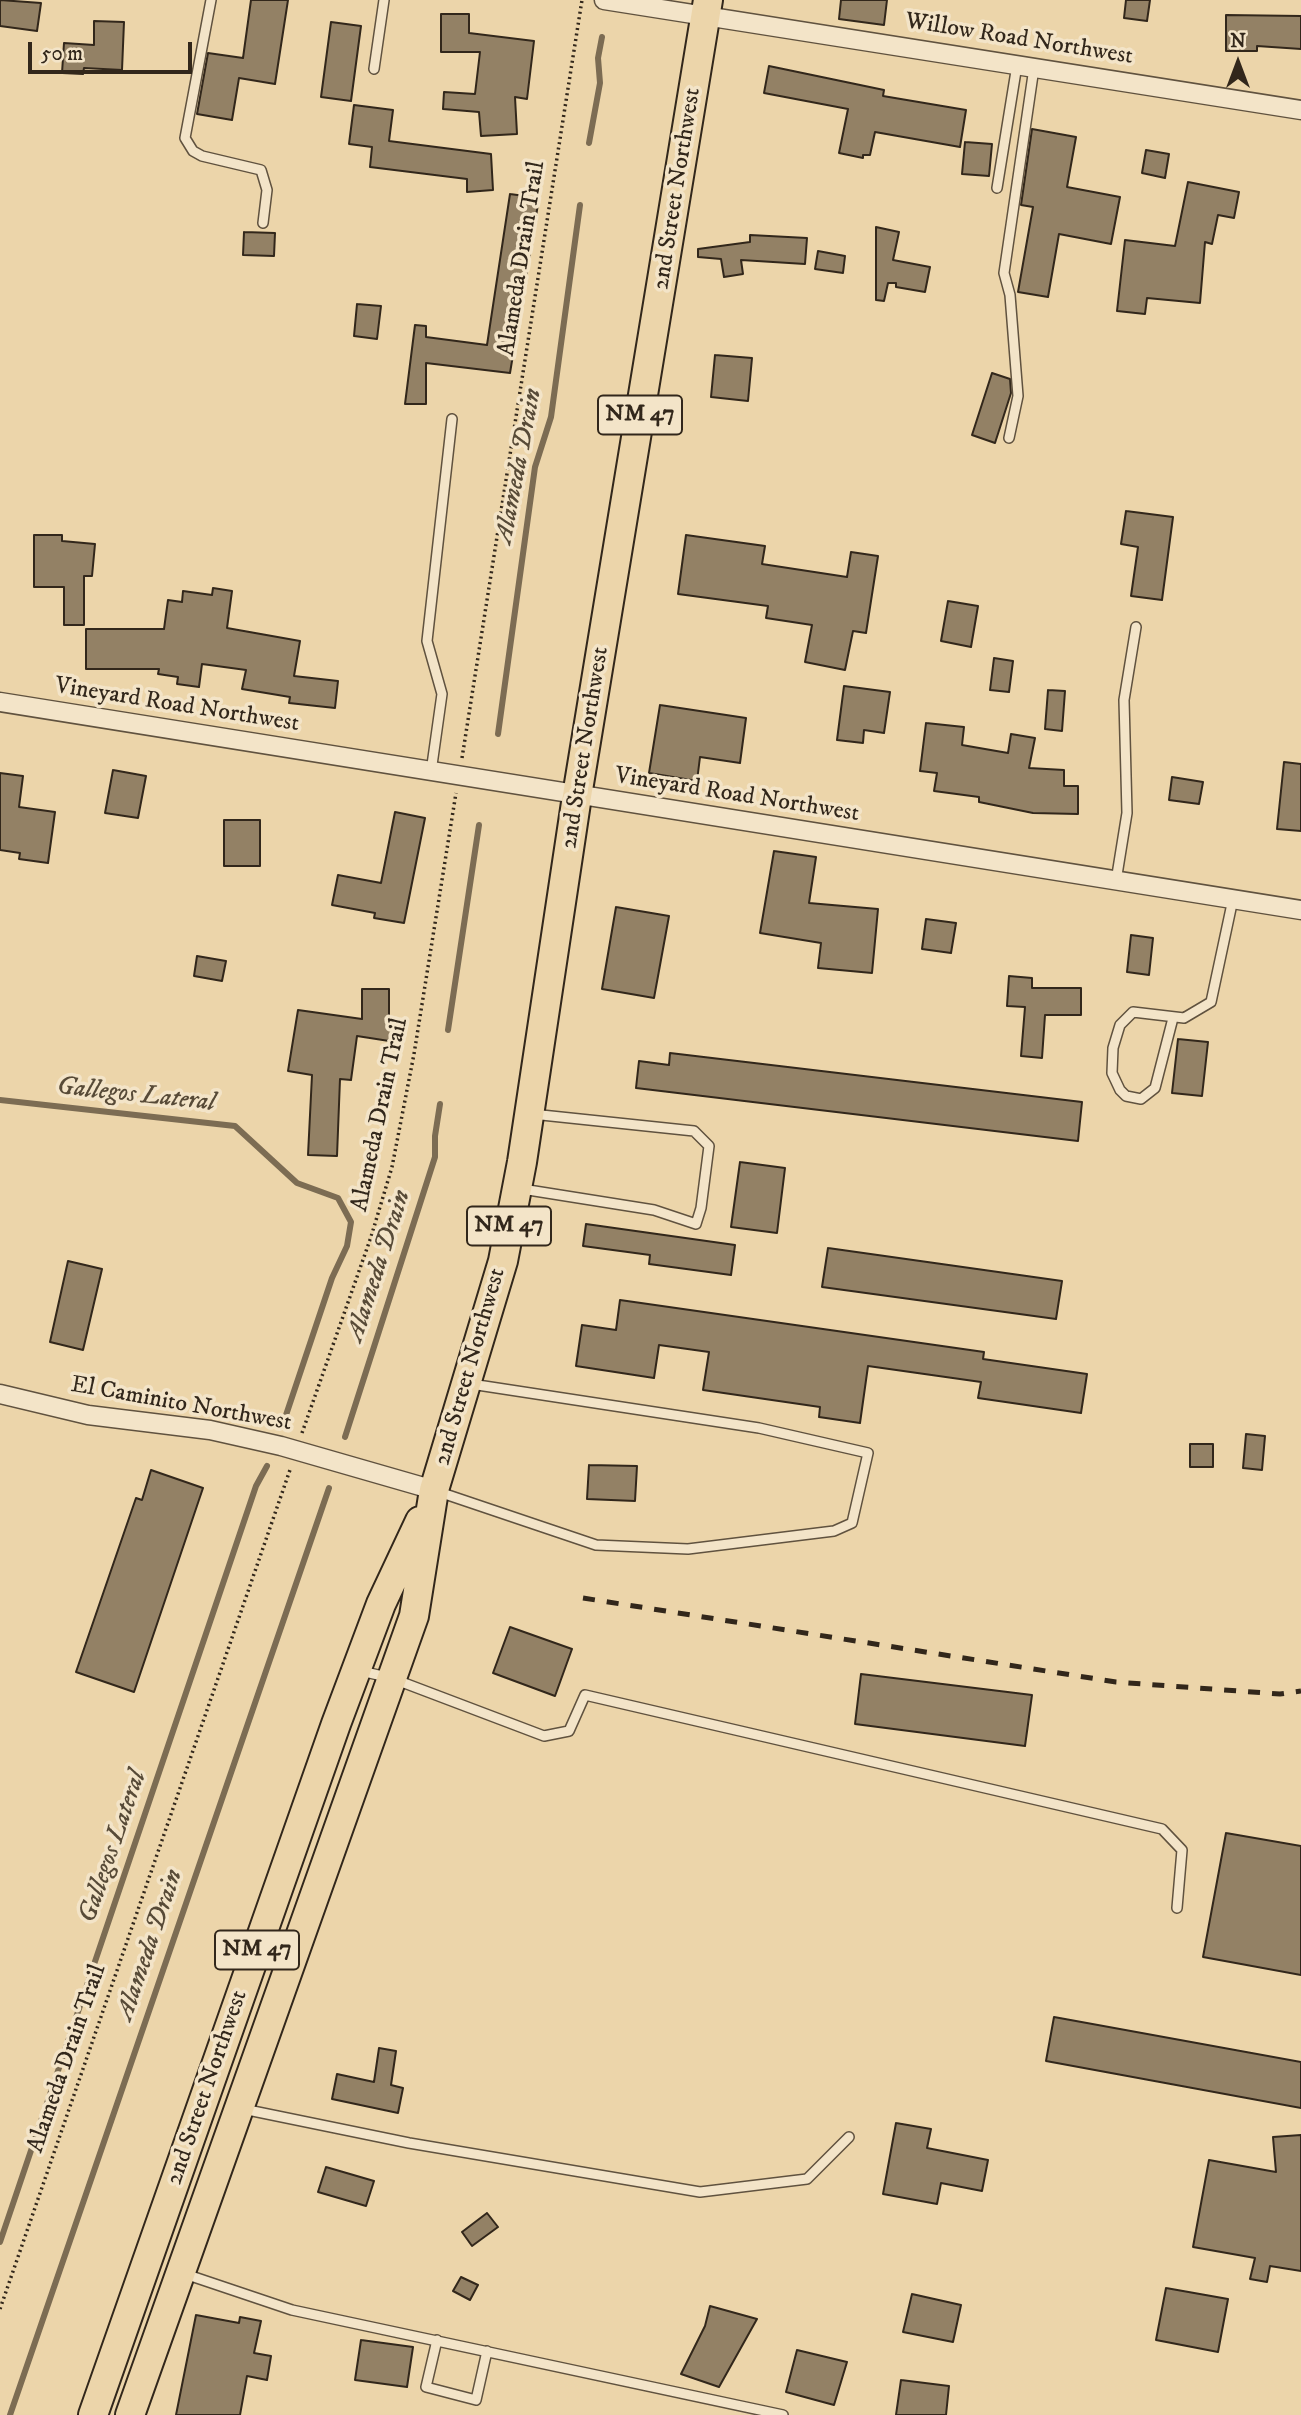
<!DOCTYPE html>
<html>
<head>
<meta charset="utf-8">
<style>
	body { margin:0 }
	#map { position:relative; width:1301px; height:2415px; overflow:hidden; background:#ecd5aa; font-family:"IM FELL DW Pica",serif }
	canvas { display:block }
	.north { position:absolute; left:1203px; top:28px; width:70px; height:70px; -webkit-text-stroke:5px #f3e4c8; paint-order:stroke; rotate:0deg; font-size:19px; font-weight:700; line-height:28px; text-align:center; color:#32271b }
	.north::after { content:''; display:block; margin:auto; width:24px; height:32px; background:#32271b; clip-path:polygon(50% 0,100% 100%,50% 72%,0 100%) }
	.scale { position:absolute; left:28px; top:42px; width:164px; height:32px; box-sizing:border-box; border:4px solid #32271b; border-top:0; padding-left:9px; font-size:21px; line-height:24px; white-space:nowrap; color:#32271b; -webkit-text-stroke:5px #f3e4c8; paint-order:stroke }
</style>
</head>
<body>
<div id="map">
<canvas width="1301" height="2415"></canvas>
<div class="north">N</div>
<div class="scale">50 m</div>
</div>
<script>
const ctx = document.querySelector('canvas').getContext('2d');
ctx.lineJoin = 'round';
function poly(rows) {
  const path = new Path2D();
  for (const r of rows) {
    path.moveTo(r[0], r[1]);
    for (let i = 2; i < r.length; i += 2) path.lineTo(r[i], r[i + 1]);
  }
  return path;
}
function trace(path, color, width, dash) {
  ctx.strokeStyle = color;
  ctx.lineWidth = width;
  ctx.lineCap = dash ? 'butt' : 'round';
  ctx.setLineDash(dash || []);
  ctx.stroke(path);
}
function paint(path, color) {
  ctx.fillStyle = color;
  ctx.fill(path, 'evenodd');
}
function drawText(font, color, halo, rows, align = 'center') {
  ctx.font = font + ' "IM FELL DW Pica",serif';
  ctx.lineWidth = 7;
  ctx.setLineDash([]);
  ctx.textBaseline = 'middle';
  ctx.strokeStyle = halo;
  ctx.fillStyle = color;
  for (const [text, x, y, turn = 0] of rows) {
    ctx.save();
    ctx.translate(x, y);
    ctx.rotate((+turn || 0) * Math.PI / 180);
    ctx.textAlign = isNaN(turn) ? turn : align;
    if (halo) ctx.strokeText(text, 0, 0);
    ctx.fillText(text, 0, 0);
    ctx.restore();
  }
}
const stream = poly([
	[589,143,600,83,598,58,602,37],
	[498,734,535,467,551,417,580,205],
	[448,1030,479,825],
	[0,1100,235,1126,297,1183,338,1198,351,1222,347,1246,332,1278,283,1424],
	[345,1437,435,1157,435,1136,440,1104],
	[0,2242,256,1486,267,1466],
	[10,2415,329,1488]
]);
const building = poly([
	[0,0,41,3,37,31,0,26,0,0],
	[251,0,288,0,275,84,239,78,232,120,197,114,208,53,243,58,251,0],
	[841,0,887,0,884,25,839,19,841,0],
	[1126,0,1150,0,1147,21,1124,18,1126,0],
	[441,14,469,14,469,33,534,41,527,99,515,97,517,134,481,136,479,112,443,109,444,92,475,94,480,52,441,52,441,14],
	[1226,15,1301,16,1301,49,1257,46,1257,51,1226,51,1226,15],
	[94,21,124,22,122,70,84,68,83,74,62,73,64,43,94,45,94,21],
	[331,22,361,26,351,101,321,97,331,22],
	[769,66,884,90,883,96,966,110,960,147,875,132,870,155,863,155,863,158,839,153,848,109,764,93,769,66],
	[354,105,393,110,389,141,491,154,493,190,467,192,467,179,370,167,372,147,349,144,354,105],
	[1032,129,1076,137,1067,187,1120,197,1111,244,1059,234,1048,297,1018,292,1033,207,1021,205,1032,129],
	[965,142,992,144,989,176,962,174,965,142],
	[1146,150,1169,154,1165,178,1142,173,1146,150],
	[1188,182,1239,192,1234,218,1218,215,1212,244,1205,242,1200,303,1147,298,1145,314,1117,311,1125,240,1175,246,1188,182],
	[510,194,539,198,510,373,426,363,426,404,405,404,415,325,426,326,426,337,487,345,510,194],
	[876,227,899,232,893,260,930,267,925,292,896,287,896,283,888,283,884,301,876,300,876,227],
	[244,232,275,233,274,256,243,255,244,232],
	[750,235,807,238,805,264,741,260,743,274,724,277,721,259,698,257,698,249,750,242,750,235],
	[818,251,845,256,843,273,815,269,818,251],
	[357,304,381,306,377,339,354,336,357,304],
	[715,355,752,358,748,401,711,397,715,355],
	[992,373,1010,379,1011,393,995,443,972,435,992,373],
	[1126,511,1173,517,1162,600,1131,596,1138,547,1121,544,1126,511],
	[34,535,62,535,62,541,95,544,92,576,84,576,84,625,64,625,64,587,34,587,34,535],
	[686,535,765,546,762,564,847,577,851,552,878,556,866,633,853,631,845,670,805,662,812,625,766,618,768,606,678,594,686,535],
	[213,588,232,591,227,628,300,641,294,676,338,681,335,708,289,703,290,697,242,689,246,670,202,664,199,687,177,684,178,677,158,674,159,669,86,669,86,629,164,629,168,600,182,602,183,591,212,595,213,588],
	[948,601,978,606,971,647,941,641,948,601],
	[994,658,1013,661,1009,692,990,690,994,658],
	[844,686,890,692,884,733,864,730,863,743,837,740,844,686],
	[1048,690,1065,691,1062,731,1045,729,1048,690],
	[660,705,746,718,740,763,700,757,697,781,649,773,660,705],
	[926,723,964,727,962,745,1008,753,1011,734,1035,738,1029,768,1064,770,1064,786,1078,786,1078,814,1033,813,979,802,979,797,934,791,937,773,920,771,926,723],
	[1284,762,1301,764,1301,831,1277,829,1284,762],
	[113,770,146,776,138,818,105,813,113,770],
	[0,773,23,776,19,807,55,812,48,863,19,859,20,853,0,850,0,773],
	[1172,777,1203,782,1199,804,1169,800,1172,777],
	[395,812,425,818,404,923,374,918,375,913,332,905,338,875,381,883,395,812],
	[224,820,260,820,260,866,224,866,224,820],
	[774,851,816,857,809,903,878,909,872,973,818,968,821,943,760,933,774,851],
	[616,907,669,916,654,998,602,989,616,907],
	[926,919,956,923,951,953,922,949,926,919],
	[1131,935,1153,938,1149,975,1127,972,1131,935],
	[197,956,226,961,222,981,194,976,197,956],
	[1009,976,1032,978,1032,988,1081,988,1081,1015,1045,1015,1042,1058,1021,1056,1025,1007,1007,1006,1009,976],
	[362,989,389,989,389,1023,404,1025,402,1043,357,1036,351,1080,340,1079,337,1156,308,1155,312,1075,288,1071,298,1010,362,1019,362,989],
	[1178,1039,1208,1042,1202,1096,1172,1093,1178,1039],
	[670,1053,1082,1102,1078,1141,636,1088,639,1061,669,1065,670,1053],
	[740,1162,785,1168,777,1233,731,1227,740,1162],
	[586,1224,735,1245,731,1275,649,1264,650,1255,583,1246,586,1224],
	[828,1248,1062,1281,1056,1319,822,1287,828,1248],
	[68,1261,102,1269,83,1350,50,1342,68,1261],
	[620,1300,984,1352,983,1359,1087,1374,1081,1413,978,1398,981,1382,868,1366,860,1423,819,1417,820,1407,703,1390,709,1352,659,1345,654,1378,576,1366,582,1325,616,1330,620,1300],
	[1246,1434,1265,1436,1262,1470,1243,1468,1246,1434],
	[1190,1444,1213,1444,1213,1467,1190,1467,1190,1444],
	[589,1465,637,1466,635,1501,587,1499,589,1465],
	[151,1470,203,1488,134,1692,76,1672,136,1498,142,1500,151,1470],
	[510,1627,572,1649,555,1696,493,1673,510,1627],
	[861,1674,1032,1695,1025,1746,855,1724,861,1674],
	[1226,1833,1301,1846,1301,1975,1203,1957,1226,1833],
	[1054,2017,1301,2062,1301,2108,1046,2061,1054,2017],
	[379,2048,396,2051,391,2085,403,2088,398,2113,332,2099,337,2074,374,2082,379,2048],
	[896,2123,931,2129,927,2148,988,2160,982,2191,941,2183,937,2204,883,2194,896,2123],
	[1301,2135,1301,2271,1270,2266,1267,2282,1250,2279,1255,2258,1193,2247,1209,2160,1276,2172,1273,2137,1301,2135],
	[326,2167,374,2181,366,2206,318,2192,326,2167],
	[487,2213,498,2227,472,2246,462,2232,487,2213],
	[461,2277,478,2285,470,2300,453,2291,461,2277],
	[1166,2288,1228,2299,1218,2352,1156,2340,1166,2288],
	[912,2294,961,2305,953,2342,903,2332,912,2294],
	[710,2306,757,2319,719,2387,681,2374,705,2326,710,2306],
	[196,2315,239,2323,240,2317,261,2321,254,2353,271,2356,267,2380,247,2376,240,2415,176,2415,196,2315],
	[361,2340,413,2347,407,2387,355,2380,361,2340],
	[797,2350,847,2362,834,2405,786,2392,797,2350],
	[901,2380,949,2386,946,2415,896,2415,901,2380]
]);
const path = poly([
	[462,758,582,0],
	[302,1433,371,1237,392,1167,414,1054,456,793],
	[0,2309,291,1467]
]);
const service = poly([
	[211,0,185,138,193,151,202,156,261,170,267,190,263,223],
	[374,69,384,0],
	[997,188,1017,65],
	[1009,438,1018,396,1010,295,1004,273,1034,68],
	[431,772,442,694,427,641,452,419],
	[1116,881,1127,813,1124,700,1136,627],
	[1173,1018,1155,1088,1141,1099,1126,1096,1120,1090,1112,1073,1113,1048,1120,1025,1133,1012,1184,1018,1211,1002,1233,899],
	[522,1189,654,1210,696,1224,701,1208,709,1146,694,1131,532,1114],
	[439,1492,596,1545,688,1549,834,1531,852,1523,868,1453,759,1428,471,1384],
	[361,1671,391,1678,544,1736,569,1731,585,1695,1162,1829,1182,1850,1177,1908],
	[243,2109,409,2143,700,2192,807,2179,849,2137],
	[185,2274,292,2310,783,2415],
	[437,2340,426,2387,476,2400,487,2351]
]);
const minor = poly([
	[604,0,1301,110],
	[0,702,1301,910],
	[0,1394,88,1415,210,1430,281,1446,434,1490]
]);
const primary = poly([
	[93,2415,336,1724,381,1604,420,1521],
	[130,2415,414,1616,434,1490,503,1261,522,1162,577,796,708,0]
]);
const rail = poly([
	[583,1598,1116,1682,1280,1694,1301,1691]
]);
const shields = [
	[640,415,84],
	[509,1226,84],
	[257,1950,84]
];
const shieldNames = [
	["NM 47",640,415],
	["NM 47",509,1226],
	["NM 47",257,1950]
];
const streetNames = [
	["Willow Road Northwest",1019,40,9],
	["2nd Street Northwest",678,189,-81],
	["Alameda Drain Trail",523,259,-81],
	["Vineyard Road Northwest",177,706,9],
	["2nd Street Northwest",586,748,-81],
	["Vineyard Road Northwest",737,796,9],
	["Alameda Drain Trail",381,1115,-78],
	["2nd Street Northwest",471,1367,-74],
	["El Caminito Northwest",181,1405,10],
	["Alameda Drain Trail",68,2059,-71],
	["2nd Street Northwest",208,2088,-71]
];
const waterNames = [
	["Alameda Drain",520,466,-79],
	["Gallegos Lateral",136,1096,6],
	["Alameda Drain",380,1266,-72],
	["Gallegos Lateral",114,1847,-71],
	["Alameda Drain",151,1945,-71]
];
trace(stream, '#7c6c53', 6);
paint(building, '#938165');
trace(building, '#32271b', 2);
trace(service, '#60523f', 12);
trace(minor, '#60523f', 21);
trace(primary, '#32271b', 32);
trace(path, '#32271b', 3.5, [2, 3.5]);
trace(service, '#f3e4c8', 9);
trace(minor, '#f3e4c8', 18);
trace(primary, '#ecd5aa', 28);
trace(rail, '#32271b', 5, [12, 12]);
for (const [x, y, w] of shields) {
  const box = new Path2D();
  box.roundRect(x - w / 2, y - 19.5, w, 39, 5);
  ctx.fillStyle = '#f3e4c8';
  ctx.fill(box);
  trace(box, '#32271b', 2);
}
drawText('bold 23px', '#32271b', null, shieldNames);
drawText('24px', '#32271b', '#f3e4c8', streetNames);
drawText('italic 26px', '#574a37', '#f3e4c8', waterNames);
</script>
</body>
</html>
